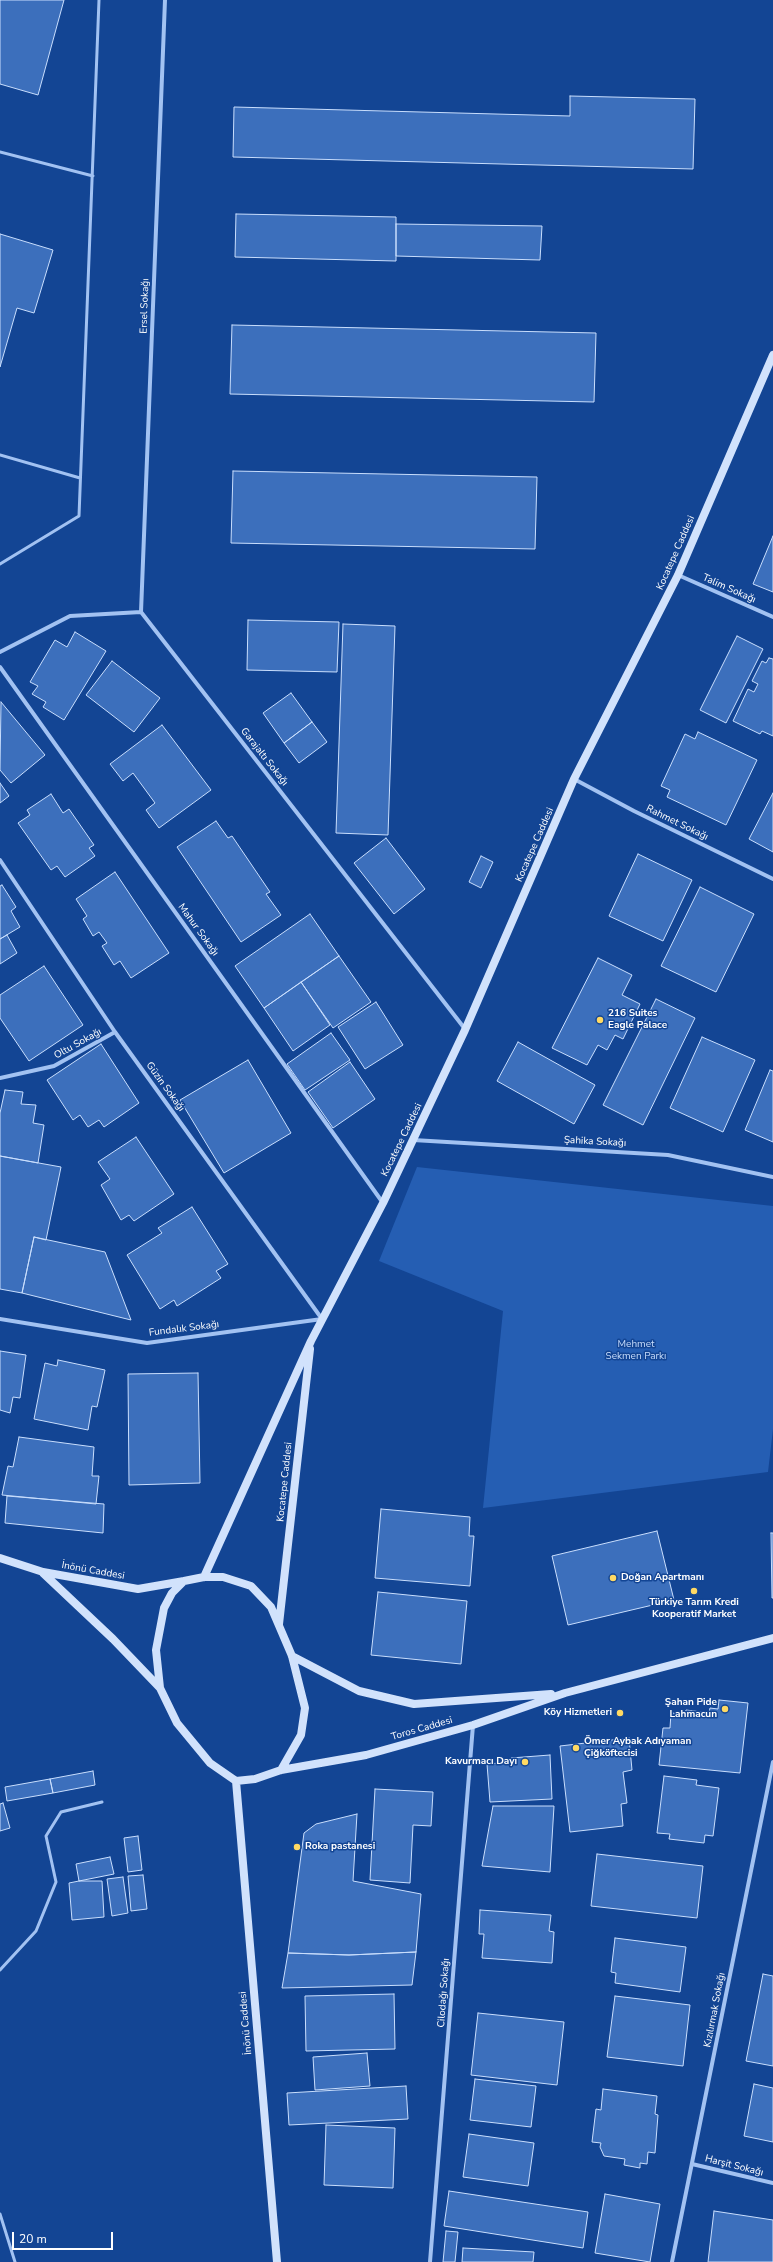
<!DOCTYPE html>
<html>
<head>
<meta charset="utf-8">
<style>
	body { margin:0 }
	#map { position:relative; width:773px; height:2262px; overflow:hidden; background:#134594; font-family:"Nunito Sans",sans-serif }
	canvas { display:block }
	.scale { position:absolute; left:12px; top:2232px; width:101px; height:18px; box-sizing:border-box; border:2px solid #fff; border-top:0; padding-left:5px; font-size:12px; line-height:14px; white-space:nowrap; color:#fff; -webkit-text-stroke:3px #134594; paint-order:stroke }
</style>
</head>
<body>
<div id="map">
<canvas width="773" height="2262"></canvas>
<div class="scale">20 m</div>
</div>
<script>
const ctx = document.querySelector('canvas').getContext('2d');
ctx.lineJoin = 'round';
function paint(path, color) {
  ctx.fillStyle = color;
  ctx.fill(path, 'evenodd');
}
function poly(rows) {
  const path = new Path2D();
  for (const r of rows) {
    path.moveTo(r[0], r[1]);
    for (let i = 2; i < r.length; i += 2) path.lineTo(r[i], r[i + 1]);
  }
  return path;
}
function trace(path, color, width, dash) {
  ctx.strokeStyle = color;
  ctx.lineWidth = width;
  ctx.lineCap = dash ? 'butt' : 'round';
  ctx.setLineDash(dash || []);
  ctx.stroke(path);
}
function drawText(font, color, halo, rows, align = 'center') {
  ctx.font = font + ' "Nunito Sans",sans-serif';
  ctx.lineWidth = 3;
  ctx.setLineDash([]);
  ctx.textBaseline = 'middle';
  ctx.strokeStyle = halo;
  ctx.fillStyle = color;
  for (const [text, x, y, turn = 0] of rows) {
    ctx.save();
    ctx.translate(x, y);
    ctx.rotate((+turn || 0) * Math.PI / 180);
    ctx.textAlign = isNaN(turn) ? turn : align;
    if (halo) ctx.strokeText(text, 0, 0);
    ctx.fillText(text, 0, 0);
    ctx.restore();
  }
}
const green = poly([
	[417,1167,773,1206,773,1429,768,1472,483,1508,503,1311,379,1261]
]);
const building = poly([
	[0,0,64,0,38,95,0,84,0,0],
	[570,96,695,99,693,169,233,157,234,107,570,116,570,96],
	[236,214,396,217,396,261,235,257,236,214],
	[396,224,542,226,540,260,396,256,396,224],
	[0,234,53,250,34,313,17,308,0,367,0,234],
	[232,325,596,333,594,402,230,394,232,325],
	[233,471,537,477,535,549,231,543,233,471],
	[773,536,773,592,753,584,773,536],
	[248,620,339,622,337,672,247,670,248,620],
	[343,624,395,626,388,835,336,833,343,624],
	[75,632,106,651,64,720,43,707,46,702,32,694,38,686,30,682,55,640,67,647,75,632],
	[737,636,763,649,726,723,700,710,737,636],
	[769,658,773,659,773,736,762,731,760,734,733,721,748,689,754,692,758,684,752,681,762,661,766,663,769,658],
	[112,661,160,698,134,732,86,695,112,661],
	[291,693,312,722,284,743,263,713,291,693],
	[1,702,45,755,11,783,0,770,1,702],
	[312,722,327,742,299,763,284,743,312,722],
	[162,725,211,790,159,828,146,810,155,803,133,773,123,781,110,764,162,725],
	[698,732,757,760,726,825,667,797,670,790,661,786,685,734,695,739,698,732],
	[0,783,9,796,0,803,0,783],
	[773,793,773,852,749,839,773,793],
	[51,794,63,813,69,809,94,845,89,848,95,856,65,877,57,866,51,870,18,823,30,815,27,810,51,794],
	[216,821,228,838,232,836,270,892,266,894,281,915,241,942,177,847,216,821],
	[386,838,425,889,394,914,354,863,386,838],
	[638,854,692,880,663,941,609,916,638,854],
	[481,856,493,862,481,888,469,882,481,856],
	[115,872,169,953,131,978,120,961,114,965,102,946,107,943,99,932,93,936,83,919,87,916,76,899,115,872],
	[2,885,16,907,11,911,20,927,0,939,0,886,2,885],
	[700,887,754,914,716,992,661,966,700,887],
	[310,914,339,956,264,1008,235,966,310,914],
	[7,935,17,953,0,964,0,939,7,935],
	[339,956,371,1002,333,1028,301,982,339,956],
	[598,958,632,975,622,995,640,1004,623,1039,615,1035,607,1050,598,1045,587,1065,552,1048,598,958],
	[44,966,83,1025,29,1061,0,1018,0,995,44,966],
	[301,982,330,1025,293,1051,264,1008,301,982],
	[656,999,695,1018,643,1125,603,1105,656,999],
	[376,1002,403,1045,365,1069,338,1027,376,1002],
	[331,1033,350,1060,305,1090,287,1064,331,1033],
	[702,1037,755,1060,723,1132,670,1108,702,1037],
	[518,1042,595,1085,574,1124,497,1081,518,1042],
	[101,1044,139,1103,104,1127,99,1120,88,1127,80,1115,73,1120,47,1080,101,1044],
	[248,1060,291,1133,224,1173,180,1100,248,1060],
	[350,1062,375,1099,333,1128,308,1092,350,1062],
	[770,1070,773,1071,773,1142,745,1130,770,1070],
	[5,1090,23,1092,21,1104,36,1105,33,1123,44,1125,38,1163,0,1156,0,1113,5,1090],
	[136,1137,174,1194,134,1221,129,1215,121,1220,101,1185,110,1179,98,1162,136,1137],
	[0,1156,61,1167,46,1240,34,1237,22,1293,0,1289,0,1156],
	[192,1207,228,1264,216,1271,221,1278,177,1306,174,1300,160,1309,127,1255,162,1233,158,1228,192,1207],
	[34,1237,105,1252,131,1320,22,1293,34,1237],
	[0,1351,26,1355,20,1398,13,1397,10,1413,0,1410,0,1351],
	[58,1360,105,1370,97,1407,92,1406,88,1430,34,1419,45,1363,57,1366,58,1360],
	[198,1373,200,1483,129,1485,128,1374,198,1373],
	[19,1437,94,1447,92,1476,99,1476,96,1504,2,1495,8,1466,13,1467,19,1437],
	[7,1496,104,1504,103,1533,5,1523,7,1496],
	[381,1509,470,1517,469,1536,474,1536,470,1586,375,1578,381,1509],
	[657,1531,674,1600,568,1625,552,1556,657,1531],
	[771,1533,773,1533,773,1598,772,1598,771,1533],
	[378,1592,467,1601,461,1664,371,1655,378,1592],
	[719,1700,748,1703,740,1773,659,1765,663,1728,670,1728,671,1713,685,1714,686,1710,709,1713,710,1708,718,1709,719,1700],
	[629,1738,632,1770,623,1772,627,1803,621,1804,623,1826,570,1832,560,1746,629,1738],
	[550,1755,552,1799,490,1802,487,1764,512,1762,511,1758,550,1755],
	[93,1771,95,1785,53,1793,50,1779,93,1771],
	[664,1776,697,1780,696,1785,719,1788,713,1836,705,1835,704,1843,669,1839,670,1834,657,1833,664,1776],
	[50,1779,53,1793,7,1801,5,1787,50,1779],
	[375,1789,433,1792,431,1826,413,1825,410,1883,370,1880,375,1789],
	[3,1803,10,1828,0,1831,0,1804,3,1803],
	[493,1806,554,1806,550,1872,482,1866,493,1806],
	[357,1814,353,1881,421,1894,416,1952,349,1955,288,1953,304,1833,316,1824,357,1814],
	[138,1836,142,1870,128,1872,124,1838,138,1836],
	[597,1854,703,1866,697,1918,591,1906,597,1854],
	[110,1857,114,1874,79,1881,76,1864,110,1857],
	[143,1875,147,1909,131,1911,128,1876,143,1875],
	[123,1877,128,1913,112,1916,107,1879,123,1877],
	[79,1881,102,1881,104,1917,72,1920,69,1883,79,1881],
	[480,1910,551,1915,549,1931,554,1932,552,1963,482,1958,484,1934,479,1934,480,1910],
	[615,1938,686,1947,680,1992,615,1983,616,1973,611,1972,615,1938],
	[416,1952,412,1985,282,1988,288,1953,349,1955,416,1952],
	[763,1974,773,1976,773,2066,746,2061,763,1974],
	[394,1994,395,2049,306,2051,305,1996,394,1994],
	[615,1996,690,2005,683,2066,607,2057,615,1996],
	[478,2013,564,2022,557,2085,471,2075,478,2013],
	[367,2053,370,2086,315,2090,313,2057,367,2053],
	[475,2079,536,2086,531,2127,470,2120,475,2079],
	[754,2084,773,2088,773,2142,744,2136,754,2084],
	[406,2086,408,2119,289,2125,287,2093,406,2086],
	[603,2089,657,2096,655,2114,658,2115,655,2153,648,2152,647,2164,640,2163,640,2168,624,2165,625,2159,604,2156,600,2147,601,2143,592,2142,596,2109,601,2110,603,2089],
	[326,2125,395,2128,393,2188,324,2185,326,2125],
	[469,2134,534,2143,528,2186,463,2177,469,2134],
	[449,2191,588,2212,583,2248,444,2226,449,2191],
	[605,2194,660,2204,650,2262,595,2253,605,2194],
	[714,2211,773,2220,773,2262,708,2262,714,2211],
	[446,2231,458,2232,455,2262,443,2262,446,2231],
	[463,2248,534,2252,533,2262,462,2262,463,2248]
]);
const lane = poly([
	[0,152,93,176],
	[0,455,80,478],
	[0,564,79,516,99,0],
	[0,1970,36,1931,56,1882,46,1836,61,1812,102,1802],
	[0,2214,15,2262]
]);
const street = poly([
	[678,575,773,617],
	[141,612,165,0],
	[0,652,70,616,141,612,465,1029],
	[0,667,383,1203],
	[574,779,634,811,773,879],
	[0,860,115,1032,322,1319,147,1343,0,1319],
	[0,1078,54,1066,115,1032],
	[413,1140,668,1155,773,1177],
	[692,2164,773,2183],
	[430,2262,473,1725],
	[672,2262,773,1762]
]);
const secondary = poly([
	[0,1558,43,1572,138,1589,184,1581],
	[43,1573,113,1639,160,1688],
	[204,1577,311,1341,383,1203,465,1030,574,779,678,575,773,355],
	[279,1624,310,1349],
	[292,1656,359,1691,414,1704,551,1694],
	[281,1770,301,1735,305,1708,292,1656,271,1607,251,1586,223,1577,204,1577,184,1581,172,1593,164,1608,156,1650,160,1688,177,1723,210,1763,236,1781,255,1779,281,1770,366,1755,473,1725,565,1693,773,1638],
	[236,1781,277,2262]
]);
const markers = [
	[600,1020,4,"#ffd963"],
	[613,1578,4,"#ffd963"],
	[694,1591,4,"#ffd963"],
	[725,1709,4,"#ffd963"],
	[620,1713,4,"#ffd963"],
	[576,1748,4,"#ffd963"],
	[525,1762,4,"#ffd963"],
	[297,1847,4,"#ffd963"]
];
const streetNames = [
	["Ersel Sokağı",145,306,-88],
	["Kocatepe Caddesi",676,553,-66],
	["Talim Sokağı",729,589,24],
	["Garajaltı Sokağı",264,757,52],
	["Rahmet Sokağı",677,823,26],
	["Kocatepe Caddesi",535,845,-66],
	["Mahur Sokağı",198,930,54],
	["Oltu Sokağı",78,1044,-29],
	["Güzin Sokağı",165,1087,54],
	["Kocatepe Caddesi",402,1140,-64],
	["Şahika Sokağı",595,1142,3],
	["Fundalık Sokağı",184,1329,-7],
	["Kocatepe Caddesi",285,1482,-84],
	["İnönü Caddesi",93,1571,10],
	["Toros Caddesi",422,1729,-16],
	["Cilodağı Sokağı",444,1993,-86],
	["Kızılırmak Sokağı",715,2010,-79],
	["İnönü Caddesi",246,2023,-95],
	["Harşit Sokağı",734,2166,14]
];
const poiNames = [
	["216 Suites",608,1014],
	["Eagle Palace",608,1026],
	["Doğan Apartmanı",621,1578],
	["Türkiye Tarım Kredi",694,1603,"center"],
	["Kooperatif Market",694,1615,"center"],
	["Şahan Pide",717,1703,"right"],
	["Lahmacun",717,1715,"right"],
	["Köy Hizmetleri",612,1713,"right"],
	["Ömer Aybak Adıyaman",584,1742],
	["Çiğköftecisi",584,1754],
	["Kavurmacı Dayı",517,1762,"right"],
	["Roka pastanesi",305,1847]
];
const parkNames = [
	["Mehmet",636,1345],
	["Sekmen Parkı",636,1357]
];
paint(green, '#255eb3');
paint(building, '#3c6fbc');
trace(building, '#c9defd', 1);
trace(lane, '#a2c2f2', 3);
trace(street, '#a2c2f2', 4);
trace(secondary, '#d1e2fc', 8);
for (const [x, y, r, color] of markers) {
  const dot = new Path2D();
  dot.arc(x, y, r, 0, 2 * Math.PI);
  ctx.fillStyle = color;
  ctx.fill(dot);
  trace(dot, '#134594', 1.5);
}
drawText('10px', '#fff', '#134594', streetNames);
drawText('bold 10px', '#fff', '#134594', poiNames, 'left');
drawText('10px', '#c9defd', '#134594', parkNames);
</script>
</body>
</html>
